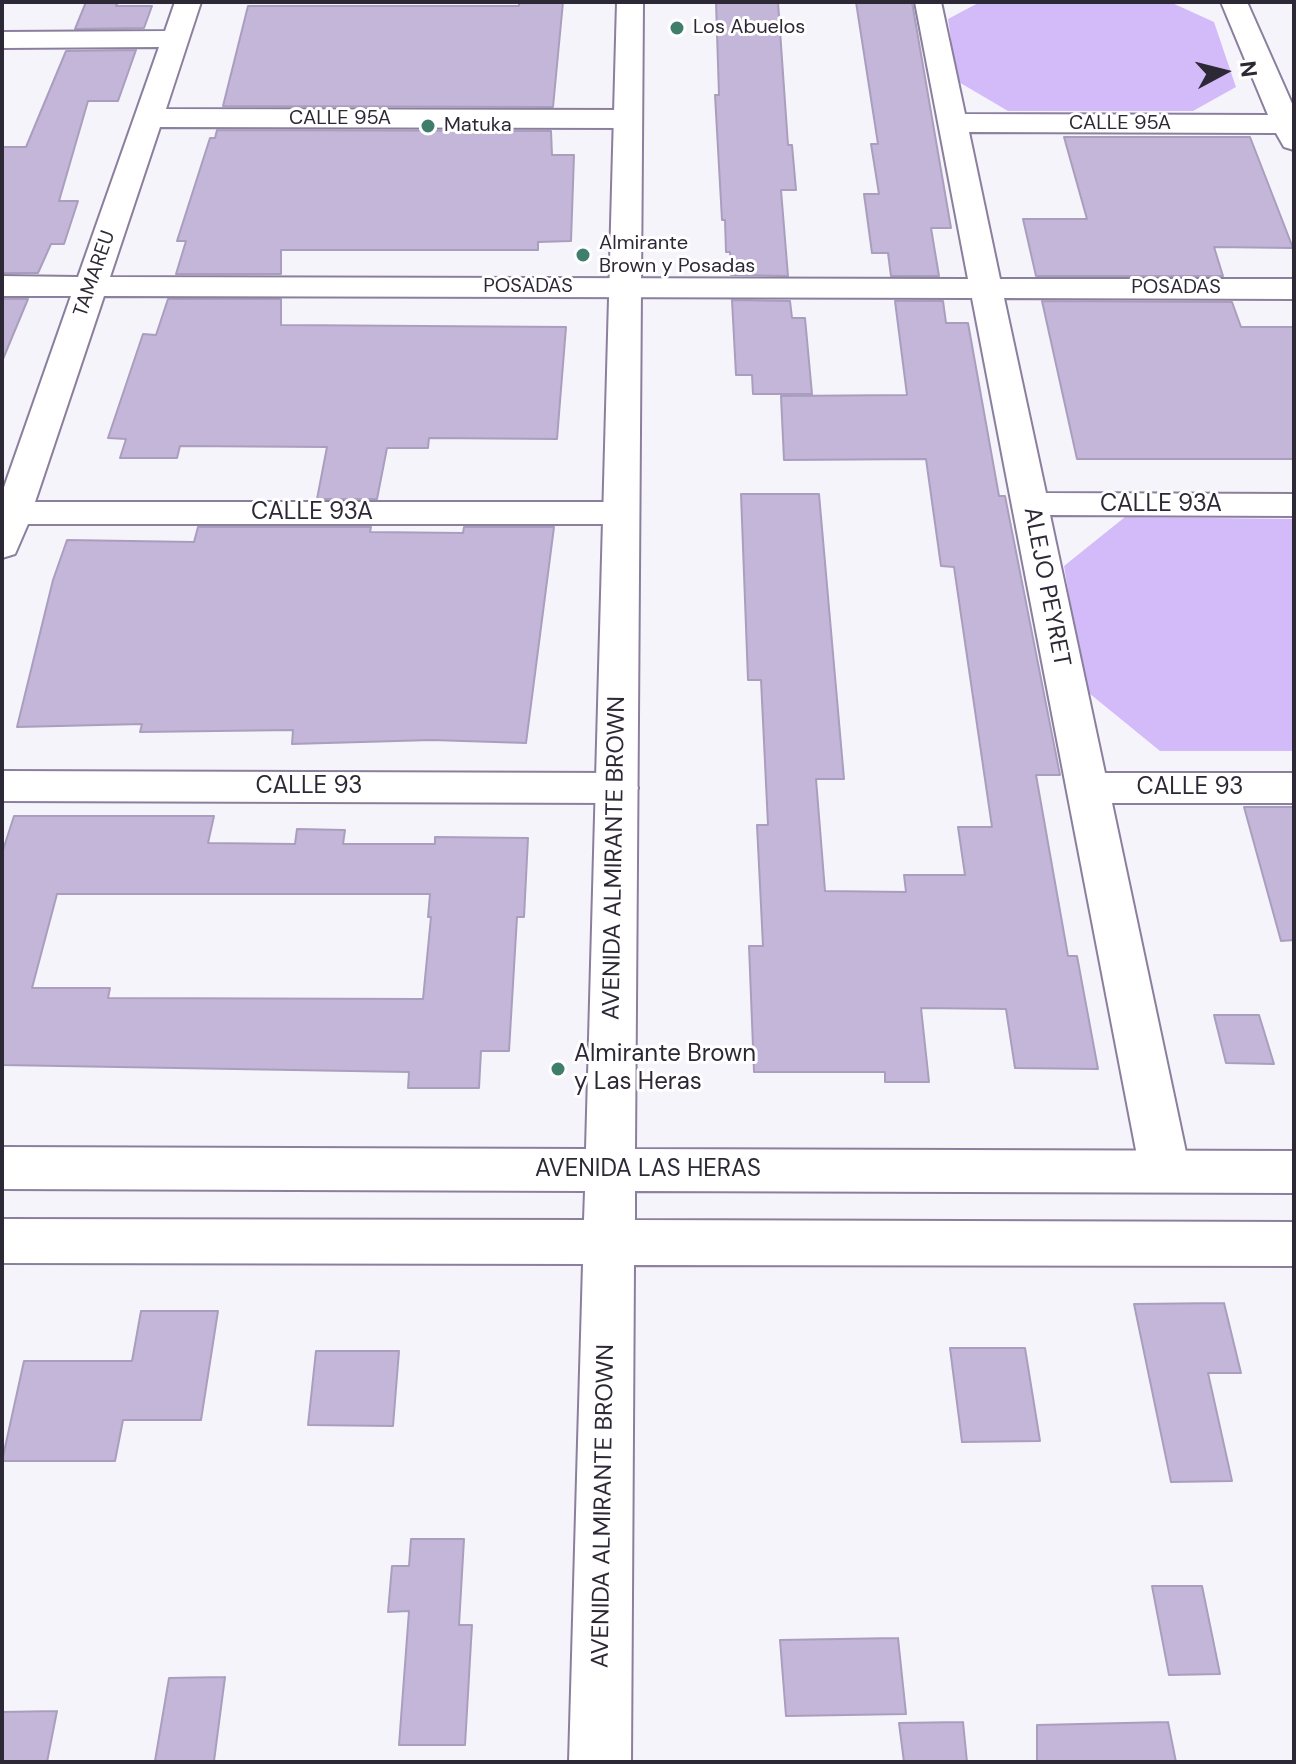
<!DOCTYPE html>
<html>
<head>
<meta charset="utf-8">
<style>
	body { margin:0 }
	#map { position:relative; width:1296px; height:1764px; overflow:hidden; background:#f6f4fb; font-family:"DM Sans",sans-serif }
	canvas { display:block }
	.frame { position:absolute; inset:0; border:4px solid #2d2835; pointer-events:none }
	.north { position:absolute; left:1184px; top:32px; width:80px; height:80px; -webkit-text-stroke:6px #fff; paint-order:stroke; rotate:83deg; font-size:22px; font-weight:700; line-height:32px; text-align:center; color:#2d2835 }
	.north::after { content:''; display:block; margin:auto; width:28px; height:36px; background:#2d2835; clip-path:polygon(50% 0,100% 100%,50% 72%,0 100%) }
</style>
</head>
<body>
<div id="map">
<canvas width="1296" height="1764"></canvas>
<div class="frame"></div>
<div class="north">N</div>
</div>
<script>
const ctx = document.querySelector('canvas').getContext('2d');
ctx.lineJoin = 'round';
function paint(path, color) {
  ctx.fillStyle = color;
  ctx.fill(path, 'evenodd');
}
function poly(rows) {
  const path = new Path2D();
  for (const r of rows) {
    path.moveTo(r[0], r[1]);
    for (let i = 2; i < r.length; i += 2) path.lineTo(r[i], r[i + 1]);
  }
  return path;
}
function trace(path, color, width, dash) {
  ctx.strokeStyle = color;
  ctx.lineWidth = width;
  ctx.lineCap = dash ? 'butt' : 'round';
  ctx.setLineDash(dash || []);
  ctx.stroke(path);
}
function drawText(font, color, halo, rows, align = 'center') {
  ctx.font = font + ' "DM Sans",sans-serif';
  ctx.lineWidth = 6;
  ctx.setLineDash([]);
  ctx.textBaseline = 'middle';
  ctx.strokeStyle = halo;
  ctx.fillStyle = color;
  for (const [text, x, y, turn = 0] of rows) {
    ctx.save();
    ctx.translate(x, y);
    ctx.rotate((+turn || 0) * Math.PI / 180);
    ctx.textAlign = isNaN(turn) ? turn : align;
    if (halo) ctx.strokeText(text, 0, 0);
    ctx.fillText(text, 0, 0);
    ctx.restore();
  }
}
const green = poly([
	[980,2,1170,2,1214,22,1236,87,1193,111,1008,111,957,81,948,19],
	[1125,517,1294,519,1294,751,1160,751,1084,689,1064,566]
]);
const building = poly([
	[86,2,118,2,116,6,152,6,144,28,75,29,86,2],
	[519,2,563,2,553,107,223,106,248,6,519,6,519,2],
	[716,2,778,2,788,145,792,145,796,190,781,190,788,276,731,275,730,252,726,252,725,220,722,220,715,95,719,95,716,2],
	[856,2,912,2,951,228,931,228,939,276,891,276,888,253,872,253,864,194,879,194,871,144,878,144,856,2],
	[136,50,118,101,88,101,59,201,78,201,64,244,51,244,38,273,2,273,2,147,26,147,66,51,136,50],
	[217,130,551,131,552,155,574,155,571,241,538,242,538,250,281,250,281,274,176,274,186,241,177,241,210,138,215,138,217,130],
	[1064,137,1250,137,1293,248,1214,247,1223,276,1036,276,1023,219,1087,219,1064,137],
	[2,299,28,299,3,359,2,359,2,299],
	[168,299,281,299,281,325,566,327,557,439,429,438,428,448,387,448,377,499,317,499,327,447,180,446,177,458,120,458,126,439,108,438,143,334,156,335,168,299],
	[732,300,790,301,792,318,805,318,812,394,753,394,752,375,736,375,732,300],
	[895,301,943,301,946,323,968,323,999,496,1005,496,1060,775,1036,775,1068,956,1077,956,1098,1069,1015,1068,1006,1009,921,1008,929,1082,885,1082,885,1072,754,1072,749,946,763,946,757,825,768,825,761,680,748,680,741,494,819,494,844,779,816,779,825,891,906,892,904,875,965,875,958,827,992,827,954,567,941,566,926,459,784,460,781,396,907,395,895,301],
	[1042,301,1232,302,1241,327,1294,327,1294,459,1077,459,1042,301],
	[198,527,371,527,370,532,463,533,464,527,554,527,526,743,432,740,292,744,293,730,140,732,142,724,17,727,53,580,67,540,194,542,198,527],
	[1244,807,1294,807,1294,940,1281,941,1244,807],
	[14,816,214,816,208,843,295,844,297,829,345,830,343,844,435,844,435,837,528,838,524,917,517,917,509,1051,481,1051,479,1088,408,1088,409,1072,2,1065,2,853,14,816],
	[57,894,430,894,428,917,431,917,423,999,108,998,110,988,32,988,57,894],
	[1214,1015,1259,1015,1274,1064,1226,1063,1214,1015],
	[1224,1303,1241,1373,1208,1373,1232,1481,1171,1482,1134,1304,1224,1303],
	[141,1311,218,1311,201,1420,123,1420,115,1461,2,1461,24,1361,132,1361,141,1311],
	[950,1348,1025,1348,1040,1441,962,1442,950,1348],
	[316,1351,399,1351,393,1426,308,1425,316,1351],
	[411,1539,464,1539,459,1625,472,1625,465,1745,399,1745,409,1611,388,1612,392,1566,409,1566,411,1539],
	[1152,1586,1202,1586,1220,1674,1169,1675,1152,1586],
	[898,1638,906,1714,786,1716,780,1640,898,1638],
	[225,1677,214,1761,155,1761,169,1678,225,1677],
	[57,1711,47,1762,2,1762,2,1712,57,1711],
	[963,1722,967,1762,904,1762,899,1723,963,1722],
	[1168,1722,1176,1762,1037,1762,1037,1725,1168,1722]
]);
const minor = poly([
	[175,2,201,2,166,109,628,110,638,113,642,119,638,125,628,128,160,127,110,277,968,279,915,2,941,2,965,114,1268,115,1221,2,1247,2,1294,108,1294,150,1284,147,1276,133,969,132,1000,279,1294,279,1294,299,1004,298,1046,493,1294,494,1294,516,1050,515,1105,773,1294,773,1294,803,1112,803,1190,1171,1183,1186,1165,1192,1147,1186,1140,1171,972,298,104,296,35,502,621,502,634,505,639,513,634,521,621,524,28,524,15,554,2,558,2,493,71,296,2,296,2,276,78,277,159,47,2,48,2,32,165,31,175,2],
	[2,771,617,773,632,777,638,788,632,799,617,803,2,801,2,771]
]);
const secondary = poly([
	[617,2,643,2,635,1149,1294,1151,1294,1193,635,1191,635,1220,1294,1222,1294,1266,634,1265,631,1762,569,1762,583,1264,2,1263,2,1219,584,1220,585,1191,2,1189,2,1147,586,1149,617,2]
]);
const markers = [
	[677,28,8,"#3f7e6b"],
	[428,126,8,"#3f7e6b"],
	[583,255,8,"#3f7e6b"],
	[558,1069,8,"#3f7e6b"]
];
const farPoinames = [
	["Los Abuelos",693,28],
	["Matuka",444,126],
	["Almirante",599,244],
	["Brown y Posadas",599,267]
];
const farStreetnames = [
	["CALLE 95A",340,119],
	["CALLE 95A",1120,124],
	["TAMAREU",95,274,-71],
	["POSADAS",528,287],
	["POSADAS",1176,288]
];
const streetNames = [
	["CALLE 93A",1161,505],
	["CALLE 93A",312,513],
	["ALEJO PEYRET",1046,587,79],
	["CALLE 93",309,787],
	["CALLE 93",1190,788],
	["AVENIDA ALMIRANTE BROWN",615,858,-89],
	["AVENIDA LAS HERAS",648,1170],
	["AVENIDA ALMIRANTE BROWN",604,1506,-89]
];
const poiNames = [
	["Almirante Brown",574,1055],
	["y Las Heras",574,1083]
];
paint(green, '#d3bbf9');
paint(building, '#c3b6d8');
trace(building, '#aa9ebe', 2);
trace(minor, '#8b7f9e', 4);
trace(secondary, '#8b7f9e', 4);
paint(minor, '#fff');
paint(secondary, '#fff');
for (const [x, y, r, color] of markers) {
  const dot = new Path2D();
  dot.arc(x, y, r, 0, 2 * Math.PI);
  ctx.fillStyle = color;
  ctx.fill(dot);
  trace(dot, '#fff', 3);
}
drawText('20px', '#2d2835', '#fff', farPoinames, 'left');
drawText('20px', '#2d2835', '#fff', farStreetnames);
drawText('24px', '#2d2835', '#fff', streetNames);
drawText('24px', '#2d2835', '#fff', poiNames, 'left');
</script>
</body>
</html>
